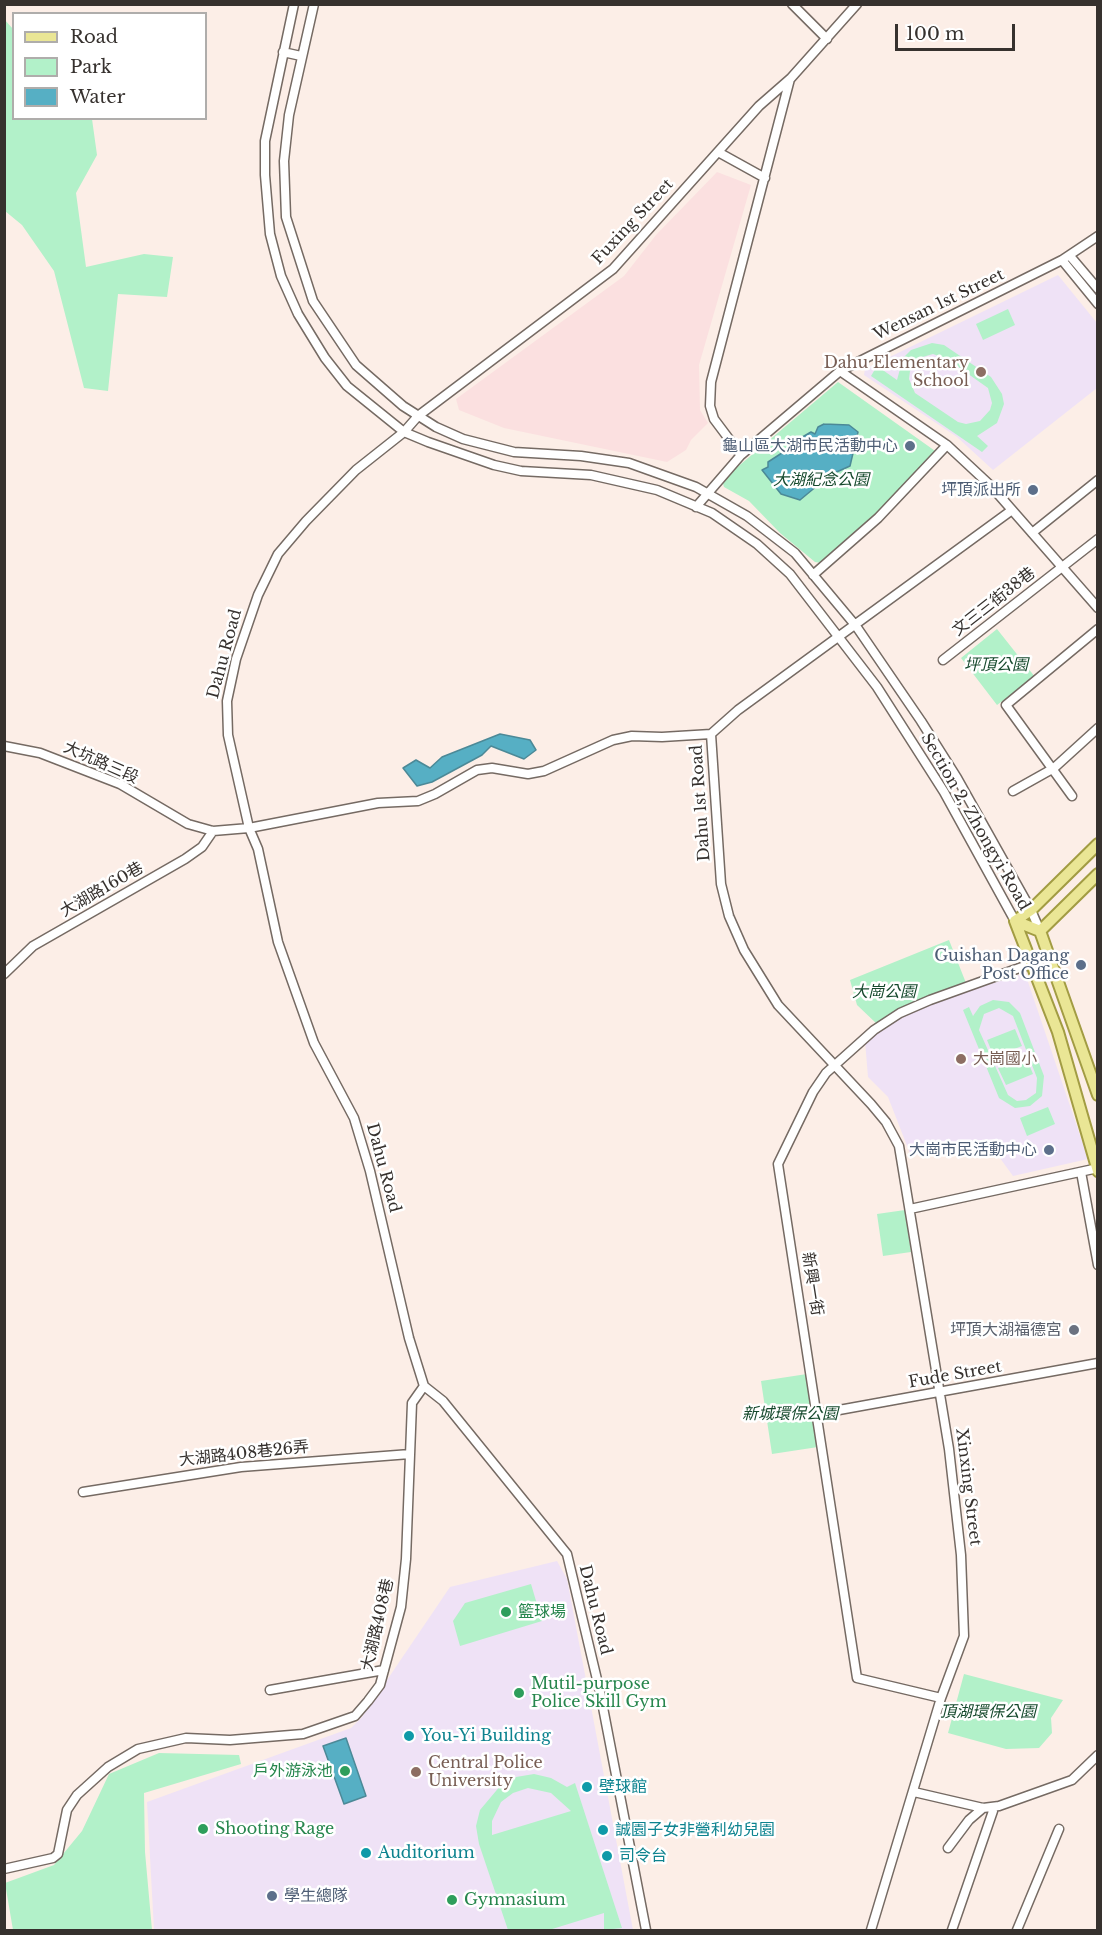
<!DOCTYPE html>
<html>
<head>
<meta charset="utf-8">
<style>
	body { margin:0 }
	#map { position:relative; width:1102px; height:1935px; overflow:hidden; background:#fceee7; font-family:"Libre Baskerville",serif }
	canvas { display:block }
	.frame { position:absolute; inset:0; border:6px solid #36312e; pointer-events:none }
	.legend { position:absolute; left:12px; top:12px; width:195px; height:108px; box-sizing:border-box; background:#fff; border:2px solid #afadab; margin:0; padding:8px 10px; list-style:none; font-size:18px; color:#36312e }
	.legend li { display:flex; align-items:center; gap:12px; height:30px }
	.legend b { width:30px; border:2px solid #afadab }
	.scale { position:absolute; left:895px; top:24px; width:120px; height:27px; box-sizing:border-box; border:3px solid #36312e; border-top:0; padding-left:8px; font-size:18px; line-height:21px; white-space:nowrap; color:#36312e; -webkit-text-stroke:4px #fff; paint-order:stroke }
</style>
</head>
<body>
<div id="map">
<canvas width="1102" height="1935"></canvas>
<div class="frame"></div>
<ul class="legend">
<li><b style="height:8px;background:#eae695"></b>Road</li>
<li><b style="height:16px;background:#b2f1c9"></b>Park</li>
<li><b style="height:16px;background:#56afc4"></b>Water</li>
</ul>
<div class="scale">100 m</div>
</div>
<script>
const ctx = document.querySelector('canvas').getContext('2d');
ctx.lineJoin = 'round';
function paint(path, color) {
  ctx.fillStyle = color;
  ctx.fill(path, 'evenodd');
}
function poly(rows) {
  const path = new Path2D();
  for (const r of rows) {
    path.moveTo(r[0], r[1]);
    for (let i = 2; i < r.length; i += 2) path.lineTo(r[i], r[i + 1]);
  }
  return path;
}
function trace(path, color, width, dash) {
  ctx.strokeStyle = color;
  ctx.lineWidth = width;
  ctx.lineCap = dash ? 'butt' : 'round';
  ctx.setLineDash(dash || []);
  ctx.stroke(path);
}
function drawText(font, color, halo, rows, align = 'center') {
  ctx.font = font + ' "Libre Baskerville","Noto Sans TC",serif';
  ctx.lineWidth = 5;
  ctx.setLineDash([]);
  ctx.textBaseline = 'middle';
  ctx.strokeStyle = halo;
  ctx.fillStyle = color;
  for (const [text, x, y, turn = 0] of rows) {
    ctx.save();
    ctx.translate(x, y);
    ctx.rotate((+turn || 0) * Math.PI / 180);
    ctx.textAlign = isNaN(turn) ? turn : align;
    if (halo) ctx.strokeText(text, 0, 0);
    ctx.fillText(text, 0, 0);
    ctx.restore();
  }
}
const industrial = poly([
	[717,172,751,185,699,365,700,410,708,423,691,440,686,450,667,462,504,428,459,410,456,399,624,276,656,235]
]);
const education = poly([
	[1058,275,1097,323,1097,388,993,470,957,437,864,375,865,369],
	[1025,973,1088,1159,1013,1176,989,1143,911,1156,888,1097,868,1077,865,1041,910,1010],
	[557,1561,567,1579,633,1930,154,1930,147,1802,351,1728,362,1717,450,1587]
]);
const green = poly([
	[4,19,13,29,14,118,92,119,97,155,76,193,86,267,144,254,173,257,167,297,118,294,108,391,84,388,54,271,22,225,5,211],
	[1008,309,1015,325,983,340,976,324],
	[932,343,944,345,991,377,1002,394,1004,404,997,423,977,436,988,446,982,452,871,376,877,366,897,380,903,358,911,350],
	[933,354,947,359,988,388,992,403,990,410,980,421,966,424,958,422,915,393,909,379,910,371,919,358],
	[838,382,938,453,855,538,821,563,815,562,780,533,749,501,724,487,722,480],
	[997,629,1035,677,997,705,961,658],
	[949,940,966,983,878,1025,857,1005,850,980],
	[993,1000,1009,1002,1020,1013,1044,1076,1042,1096,1030,1106,1015,1108,999,1098,963,1010,969,1007,973,1016,980,1006],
	[999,1008,1013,1016,1037,1078,1036,1093,1026,1100,1017,1101,1008,1095,979,1030,984,1014],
	[1015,1029,1022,1046,994,1057,987,1040],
	[1026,1057,1033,1074,1006,1085,998,1068],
	[1048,1107,1055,1124,1027,1136,1020,1118],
	[905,1210,911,1252,883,1256,877,1214],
	[807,1374,818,1447,772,1454,761,1381],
	[531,1584,542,1621,460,1646,453,1621,465,1603],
	[964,1674,1063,1700,1051,1718,1052,1733,1039,1748,1006,1749,948,1733],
	[159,1753,239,1755,241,1764,144,1793,145,1852,152,1930,13,1930,5,1883,54,1865,82,1831,109,1774],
	[534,1774,551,1778,567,1787,575,1783,622,1928,604,1930,604,1913,549,1930,508,1930,479,1844,476,1826,480,1810,501,1785,516,1777],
	[528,1788,551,1793,571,1811,492,1835,492,1821,501,1802,513,1793]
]);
const water = poly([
	[824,424,849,425,858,432,850,466,830,475,800,500,781,494,762,470,768,467,768,462,785,451,789,453,793,450,792,446,799,439,811,432,815,434,818,427,824,424],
	[500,734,530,740,536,750,524,759,491,746,482,755,432,782,417,786,403,768,416,760,430,768,442,757,500,734],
	[346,1738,366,1796,344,1804,323,1746,346,1738]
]);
const minor = poly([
	[294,4,265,141,265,175,270,234,281,276,298,314,325,358,347,386,404,432,428,442,494,465,521,471,591,475,657,490,712,513,757,544,790,574,877,687,944,792,1015,921],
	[314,4,289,115,284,161,286,217,313,301,356,365,403,406,436,427,463,439,514,452,581,456,629,463,696,487,747,516,795,553,856,626,921,721,957,778,1031,910,1040,931],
	[792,4,827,39],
	[283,52,301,56],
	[718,152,765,178],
	[1070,256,1098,289],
	[1062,260,1098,304],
	[840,371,947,445,991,486,1098,608],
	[741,455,714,419,710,406,711,382,790,79],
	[696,507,741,455,840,371,1062,260,1098,236],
	[1032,533,1098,480],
	[813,575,878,518,947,445],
	[943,660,1098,539],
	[711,734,721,884,729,916,744,950,778,1005,871,1104,886,1122,899,1146,949,1449,961,1555,964,1636,941,1698,871,1930],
	[711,734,738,710,1012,510],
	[4,746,40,753,120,784,188,824,213,831,249,828,378,803,418,801,435,794,477,770,492,768,528,774,544,771,613,740,632,736,662,737,711,734],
	[1013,791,1054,768,1098,728],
	[1072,796,1006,705,1098,629],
	[4,974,33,946,185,859,202,847,213,831],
	[1081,1172,1098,1265],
	[910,1209,1098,1168],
	[817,1414,1098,1363],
	[83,1492,241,1467,410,1454],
	[270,1690,384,1670],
	[941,1698,857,1678,778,1164,813,1092,826,1073,874,1030,900,1013,930,1000,1050,957],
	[914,1792,983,1808,999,1806,1072,1780,1098,1755],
	[948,1848,969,1820,983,1808],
	[4,1869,53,1858,58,1854,67,1810,77,1795,108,1767,138,1749,186,1738,230,1740,303,1734,355,1716,368,1701,380,1685,401,1607,406,1559,412,1403,424,1386],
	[646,1930,600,1692,567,1554,443,1401,424,1386,409,1338,370,1171,354,1118,314,1043,278,942,258,849,249,828,228,735,227,701,236,659,258,595,278,554,306,521,356,470,404,432,418,416,613,269,759,106,791,78,857,4],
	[952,1930,993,1811],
	[1017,1930,1059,1829]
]);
const major = poly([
	[1015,921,1058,1032,1098,1171],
	[1015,921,1031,910,1098,844],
	[1015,921,1040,931],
	[1040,931,1098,1095],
	[1040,931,1098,874]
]);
const markers = [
	[981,372,6,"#8d6e63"],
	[910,446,6,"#5c6f8a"],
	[1033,490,6,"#5c6f8a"],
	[1081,965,6,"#5c6f8a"],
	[961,1059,6,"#8d6e63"],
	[1049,1150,6,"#5c6f8a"],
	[1074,1330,6,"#6b7280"],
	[506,1612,6,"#2e9e5b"],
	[519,1693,6,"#2e9e5b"],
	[409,1736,6,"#0f9aa8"],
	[345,1771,6,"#2e9e5b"],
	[416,1772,6,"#8d6e63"],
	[587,1787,6,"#0f9aa8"],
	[203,1829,6,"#2e9e5b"],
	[603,1830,6,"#0f9aa8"],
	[366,1853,6,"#0f9aa8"],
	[607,1856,6,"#0f9aa8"],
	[272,1896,6,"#5c6f8a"],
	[452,1900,6,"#2e9e5b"]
];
const streetNames = [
	["Fuxing Street",633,222,-47],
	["Wensan 1st Street",939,305,-26],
	["文三三街38巷",994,602,-38],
	["Dahu Road",225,654,-75],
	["大坑路三段",101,763,24],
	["Dahu 1st Road",701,803,-94],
	["Section 2, Zhongyi Road",975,822,60],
	["大湖路160巷",102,890,-30],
	["Dahu Road",383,1168,75],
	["新興一街",812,1284,81],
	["Fude Street",955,1375,-10],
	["大湖路408巷26弄",244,1454,-6],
	["Xinxing Street",968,1487,83],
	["Dahu Road",595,1610,76],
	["大湖路408巷",378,1625,-77]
];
const educationNames = [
	["Dahu Elementary",969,363,"right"],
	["School",969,381,"right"],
	["大崗國小",973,1059],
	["Central Police",428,1763],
	["University",428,1781]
];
const serviceNames = [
	["龜山區大湖市民活動中心",898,446],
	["坪頂派出所",1021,490],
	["Guishan Dagang",1069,956],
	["Post Office",1069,974],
	["大崗市民活動中心",1037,1150],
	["學生總隊",284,1896,"left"]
];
const parkNames = [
	["大湖紀念公園",821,480],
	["坪頂公園",996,665],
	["大崗公園",884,992],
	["新城環保公園",790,1414],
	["頂湖環保公園",988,1712]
];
const worshipNames = [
	["坪頂大湖福德宮",1062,1330]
];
const leisureNames = [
	["籃球場",518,1612],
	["Mutil-purpose",531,1684],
	["Police Skill Gym",531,1702],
	["戶外游泳池",333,1771,"right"],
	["Shooting Rage",215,1829],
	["Gymnasium",464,1900]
];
const cultureNames = [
	["You-Yi Building",421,1736],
	["壁球館",599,1787],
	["誠園子女非營利幼兒園",615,1830],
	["Auditorium",378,1853],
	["司令台",619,1856]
];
paint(industrial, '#fbe0e0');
paint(education, '#efe2f6');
paint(green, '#b2f1c9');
paint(water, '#56afc4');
trace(water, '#4c8997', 1.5);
trace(minor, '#756a63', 11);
trace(major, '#a29c43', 14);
trace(minor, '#fff', 8);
trace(major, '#eae695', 10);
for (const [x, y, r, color] of markers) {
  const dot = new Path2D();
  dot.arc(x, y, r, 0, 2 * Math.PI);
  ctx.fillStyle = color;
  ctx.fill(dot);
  trace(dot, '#fff', 2);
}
drawText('16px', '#36312e', '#fff', streetNames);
drawText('16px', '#785e54', '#fff', educationNames, 'left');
drawText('16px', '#4e5e75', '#fff', serviceNames, 'right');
drawText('italic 16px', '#16492d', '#fff', parkNames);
drawText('16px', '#5b616d', '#fff', worshipNames, 'right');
drawText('16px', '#27864d', '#fff', leisureNames, 'left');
drawText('16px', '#0d838f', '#fff', cultureNames, 'left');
</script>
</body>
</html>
